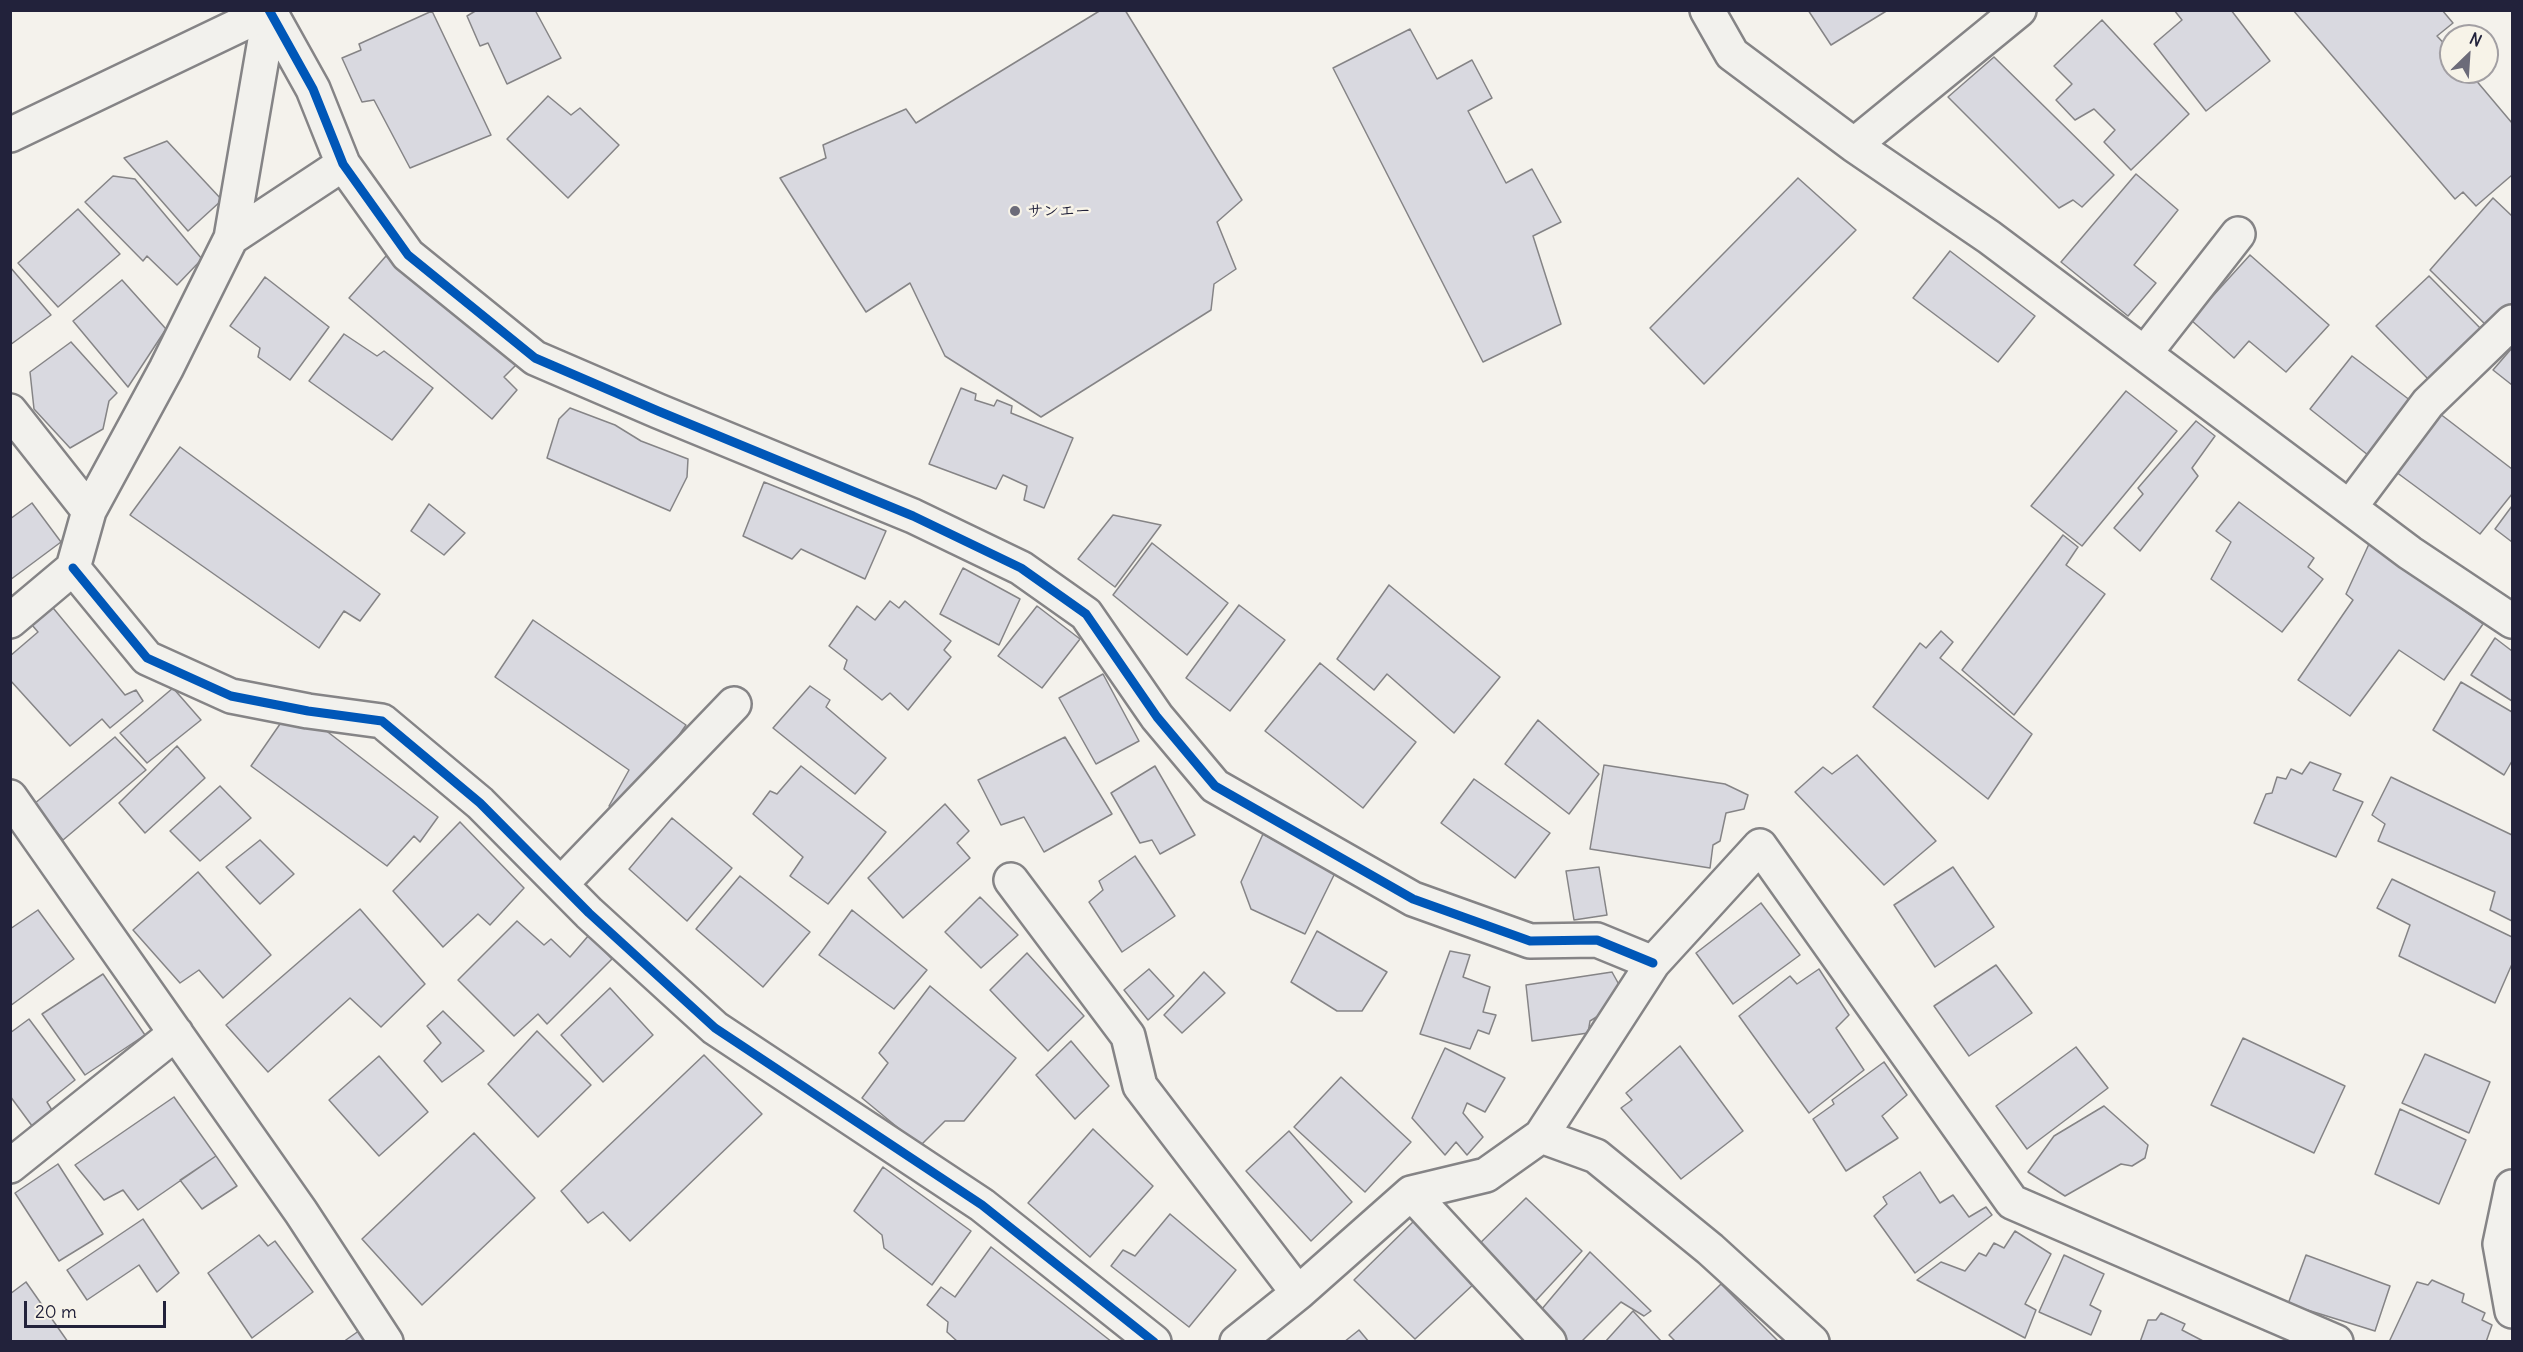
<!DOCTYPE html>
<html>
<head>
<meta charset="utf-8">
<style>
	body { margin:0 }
	#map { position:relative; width:2523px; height:1352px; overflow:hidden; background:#f4f2ec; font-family:Delius,sans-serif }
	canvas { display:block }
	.frame { position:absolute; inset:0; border:12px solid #22223b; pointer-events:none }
	.north { position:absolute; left:2439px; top:24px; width:60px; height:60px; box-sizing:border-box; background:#f7f3e8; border:2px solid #a29fa3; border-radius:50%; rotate:25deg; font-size:16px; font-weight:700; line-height:24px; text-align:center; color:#22223b }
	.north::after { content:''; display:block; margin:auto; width:21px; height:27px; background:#6c6b79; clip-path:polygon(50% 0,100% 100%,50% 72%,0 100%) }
	.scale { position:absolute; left:24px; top:1301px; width:142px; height:27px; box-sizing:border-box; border:3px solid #22223b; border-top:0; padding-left:8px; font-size:18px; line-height:21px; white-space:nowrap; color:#22223b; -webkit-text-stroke:4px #f7f3e8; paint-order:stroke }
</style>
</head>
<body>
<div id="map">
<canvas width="2523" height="1352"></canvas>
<div class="frame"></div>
<div class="north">N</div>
<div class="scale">20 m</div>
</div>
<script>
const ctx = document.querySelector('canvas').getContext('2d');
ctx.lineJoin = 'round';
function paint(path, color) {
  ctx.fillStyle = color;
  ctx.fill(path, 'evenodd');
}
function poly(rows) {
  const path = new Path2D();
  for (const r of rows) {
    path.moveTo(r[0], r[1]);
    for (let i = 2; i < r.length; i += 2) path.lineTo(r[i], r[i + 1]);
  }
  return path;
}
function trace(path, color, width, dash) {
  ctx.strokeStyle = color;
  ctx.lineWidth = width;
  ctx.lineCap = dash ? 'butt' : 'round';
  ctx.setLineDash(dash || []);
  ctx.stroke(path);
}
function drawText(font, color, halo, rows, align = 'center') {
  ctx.font = font + ' Delius,"Klee One",sans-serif';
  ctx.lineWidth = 5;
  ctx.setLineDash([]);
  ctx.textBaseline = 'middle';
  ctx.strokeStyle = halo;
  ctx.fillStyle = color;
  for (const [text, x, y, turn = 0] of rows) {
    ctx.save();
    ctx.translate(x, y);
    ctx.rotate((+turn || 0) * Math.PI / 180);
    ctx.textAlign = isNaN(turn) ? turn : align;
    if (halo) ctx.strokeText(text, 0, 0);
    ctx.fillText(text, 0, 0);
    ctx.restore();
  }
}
const building = poly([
	[477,10,535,10,561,58,507,84,488,43,480,46,467,16,477,10],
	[1101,10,1125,10,1242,200,1217,222,1236,269,1214,284,1211,310,1041,417,945,356,910,283,866,312,780,178,826,158,823,145,906,109,916,123,1101,10],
	[1808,10,1888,10,1831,45,1808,10],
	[2174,10,2231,10,2270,61,2206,111,2154,44,2182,20,2174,10],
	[2293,10,2442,10,2453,23,2437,36,2451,51,2451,72,2469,72,2512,123,2512,175,2476,206,2463,192,2455,199,2293,10],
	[432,11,491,135,410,168,374,100,362,102,342,58,361,50,359,44,432,11],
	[2102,20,2189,114,2131,170,2104,142,2115,130,2094,109,2075,120,2056,100,2072,84,2054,66,2102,20],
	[1410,29,1437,79,1472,60,1492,98,1468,111,1506,183,1532,169,1561,222,1533,236,1561,324,1483,362,1333,68,1410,29],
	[1994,57,2114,175,2082,207,2073,200,2059,208,1948,97,1994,57],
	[548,96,571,115,580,108,619,145,568,198,507,139,548,96],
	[167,141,222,200,188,231,124,158,167,141],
	[2136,174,2178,210,2134,265,2156,283,2128,316,2061,262,2136,174],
	[113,176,135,179,202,259,177,285,147,256,143,261,85,202,113,176],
	[1798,178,1856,230,1704,384,1650,328,1798,178],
	[2493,198,2512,216,2512,303,2490,329,2430,270,2493,198],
	[78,209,120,254,58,307,18,263,78,209],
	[1950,251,2035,316,1998,362,1913,298,1950,251],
	[2250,255,2329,325,2286,372,2249,341,2234,358,2191,320,2250,255],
	[386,256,517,364,504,377,517,390,492,419,349,298,386,256],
	[10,267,51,315,10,345,10,267],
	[2429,276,2486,334,2433,384,2376,326,2429,276],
	[265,277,329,327,290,380,258,357,260,348,230,326,265,277],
	[122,280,166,329,128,387,73,321,122,280],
	[344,334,377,356,384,351,433,388,392,440,309,381,344,334],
	[71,342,117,393,109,401,103,429,70,448,34,409,30,372,71,342],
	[2512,348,2512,385,2493,370,2512,348],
	[2352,356,2415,404,2373,459,2310,409,2352,356],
	[961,388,976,394,975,400,994,406,997,400,1012,406,1011,413,1073,438,1044,508,1024,500,1027,486,1003,475,996,489,929,464,961,388],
	[2126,391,2177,431,2082,546,2031,506,2126,391],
	[570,408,615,425,641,441,688,459,687,477,670,511,547,458,559,419,570,408],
	[2435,410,2512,469,2512,494,2480,534,2392,469,2435,410],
	[2196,421,2215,436,2192,468,2198,476,2140,551,2114,528,2143,494,2138,488,2196,421],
	[180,447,380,594,360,621,344,611,319,648,130,515,180,447],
	[764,482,886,531,865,579,801,549,792,559,743,536,764,482],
	[2239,502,2314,558,2308,567,2323,579,2282,632,2211,579,2231,542,2216,531,2239,502],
	[32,503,61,542,10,580,10,519,32,503],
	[429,504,465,533,444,555,411,531,429,504],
	[2512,506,2512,542,2495,529,2512,506],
	[1113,515,1161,525,1115,587,1078,559,1113,515],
	[2063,535,2078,547,2066,565,2105,594,2014,715,1962,670,2063,535],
	[1152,543,1228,603,1187,655,1113,595,1152,543],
	[2369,544,2483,624,2444,680,2399,650,2350,716,2298,680,2353,600,2346,594,2369,544],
	[963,568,1020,599,999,645,940,614,963,568],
	[1389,585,1500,677,1454,733,1387,674,1374,690,1337,659,1389,585],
	[890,601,899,608,905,601,951,641,944,650,951,657,908,710,890,693,882,700,844,669,847,660,829,646,857,606,875,620,890,601],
	[49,603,125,695,136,690,143,701,110,728,102,719,70,746,10,680,10,656,38,632,26,618,49,603],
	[1239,605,1285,640,1230,711,1186,678,1239,605],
	[1037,606,1080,639,1042,688,998,656,1037,606],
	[533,620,686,725,623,816,609,806,629,770,495,677,533,620],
	[1941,631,1953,642,1940,658,2032,734,1988,799,1873,707,1920,643,1926,648,1941,631],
	[2495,638,2512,651,2512,701,2471,675,2495,638],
	[1320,663,1416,742,1363,808,1265,731,1320,663],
	[1103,674,1139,741,1096,764,1059,698,1103,674],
	[2461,682,2512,712,2512,761,2504,775,2433,730,2461,682],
	[810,686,830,700,826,707,886,758,855,794,773,728,810,686],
	[173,688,201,720,147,763,120,733,173,688],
	[289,711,320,726,438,817,420,842,414,836,387,866,251,766,289,711],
	[1538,720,1599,774,1569,814,1505,764,1538,720],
	[115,737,146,770,63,840,34,804,115,737],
	[1065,737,1112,814,1044,852,1024,817,1001,825,978,780,1065,737],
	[177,746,205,778,145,833,119,803,177,746],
	[1857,755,1936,841,1884,885,1795,792,1823,767,1832,774,1857,755],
	[2310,762,2341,774,2333,790,2363,802,2336,857,2254,823,2266,794,2272,793,2277,777,2286,779,2291,769,2302,774,2310,762],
	[1604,765,1725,784,1748,795,1744,809,1726,813,1720,841,1713,845,1710,868,1590,849,1604,765],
	[801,766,886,832,828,904,790,876,803,857,753,814,770,791,777,794,801,766],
	[1155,766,1195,835,1160,854,1152,840,1140,843,1111,793,1155,766],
	[2391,777,2512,835,2512,921,2490,910,2495,892,2378,841,2385,824,2372,815,2391,777],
	[1474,779,1550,833,1515,878,1441,823,1474,779],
	[220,786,251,818,200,861,170,831,220,786],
	[945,804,969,831,957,843,970,858,903,918,868,878,945,804],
	[672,818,732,868,687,921,629,869,672,818],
	[460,822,524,888,490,925,478,914,443,947,393,891,460,822],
	[1263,834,1335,873,1305,934,1251,909,1241,882,1263,834],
	[260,840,294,874,260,904,226,867,260,840],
	[1135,856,1175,916,1122,952,1089,902,1103,890,1099,881,1135,856],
	[1599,867,1607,915,1574,920,1566,871,1599,867],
	[1953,867,1994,927,1935,967,1894,905,1953,867],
	[198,872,271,955,223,998,199,970,180,983,133,930,198,872],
	[740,876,810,932,763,987,696,929,740,876],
	[2392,879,2512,937,2512,964,2495,1003,2399,956,2410,925,2377,908,2392,879],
	[980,897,1018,935,981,968,945,932,980,897],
	[1761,903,1800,955,1733,1004,1696,953,1761,903],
	[360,909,425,984,381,1027,350,998,268,1072,226,1025,360,909],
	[38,910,74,959,10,1006,10,929,38,910],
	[852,910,927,970,894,1009,819,955,852,910],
	[517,921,544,945,551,939,570,957,589,935,612,959,547,1024,538,1014,514,1036,458,980,517,921],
	[1317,931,1387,972,1362,1011,1337,1011,1291,982,1317,931],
	[1450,951,1470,955,1463,977,1490,987,1483,1012,1496,1015,1489,1034,1478,1030,1470,1049,1420,1034,1450,951],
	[1027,953,1084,1016,1048,1051,990,990,1027,953],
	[1996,965,2032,1013,1969,1056,1934,1006,1996,965],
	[1149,969,1174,996,1148,1020,1124,990,1149,969],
	[1819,969,1849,1015,1836,1028,1864,1070,1809,1113,1739,1016,1790,976,1797,984,1819,969],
	[1204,972,1225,993,1182,1033,1164,1015,1204,972],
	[1612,972,1622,990,1608,1010,1590,1021,1588,1033,1532,1041,1526,985,1612,972],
	[103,974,145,1035,85,1075,42,1014,103,974],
	[930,986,1016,1058,964,1121,945,1121,920,1146,862,1098,888,1063,879,1053,930,986],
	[610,988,653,1035,603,1082,561,1035,610,988],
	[443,1011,484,1051,442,1082,424,1061,441,1043,427,1026,443,1011],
	[29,1019,75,1080,47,1102,61,1125,41,1138,10,1096,10,1033,29,1019],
	[537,1031,591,1085,538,1137,488,1084,537,1031],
	[2243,1038,2345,1086,2314,1153,2211,1105,2243,1038],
	[1071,1041,1109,1086,1075,1119,1036,1075,1071,1041],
	[1680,1046,1743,1131,1681,1179,1621,1108,1632,1100,1626,1093,1680,1046],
	[2076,1047,2108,1088,2027,1149,1996,1106,2076,1047],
	[1445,1048,1505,1078,1485,1112,1467,1103,1463,1113,1483,1137,1467,1155,1456,1142,1445,1155,1412,1118,1445,1048],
	[2425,1054,2490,1082,2469,1133,2402,1103,2425,1054],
	[704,1055,762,1114,630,1241,603,1212,588,1223,561,1191,704,1055],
	[379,1056,428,1112,379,1156,329,1100,379,1056],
	[1884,1062,1907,1095,1882,1116,1898,1138,1846,1171,1813,1119,1834,1104,1832,1100,1884,1062],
	[1341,1077,1411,1142,1365,1192,1294,1127,1341,1077],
	[174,1097,216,1156,138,1210,123,1190,104,1200,75,1165,174,1097],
	[2104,1106,2148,1145,2145,1158,2132,1166,2121,1164,2065,1196,2028,1172,2054,1136,2104,1106],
	[2400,1109,2466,1140,2439,1204,2375,1174,2400,1109],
	[1093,1129,1153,1186,1090,1257,1028,1203,1093,1129],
	[1289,1131,1352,1202,1311,1241,1246,1171,1289,1131],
	[474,1133,535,1198,422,1305,362,1239,474,1133],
	[216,1156,237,1186,202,1209,180,1180,216,1156],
	[58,1164,103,1234,59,1261,15,1193,58,1164],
	[883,1167,971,1231,932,1285,884,1248,882,1235,854,1211,883,1167],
	[1920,1172,1940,1203,1953,1195,1969,1217,1986,1207,1992,1215,1915,1273,1874,1216,1887,1204,1883,1197,1920,1172],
	[1526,1198,1582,1251,1528,1309,1471,1252,1526,1198],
	[1170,1214,1236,1270,1189,1327,1111,1266,1123,1250,1135,1256,1170,1214],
	[143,1219,179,1273,157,1292,139,1265,87,1300,67,1270,143,1219],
	[1416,1219,1477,1281,1415,1339,1354,1280,1416,1219],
	[2015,1231,2051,1254,2025,1304,2036,1310,2025,1338,1917,1280,1941,1262,1965,1271,1979,1253,1986,1256,1994,1243,2004,1248,2015,1231],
	[259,1235,268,1246,275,1241,313,1292,252,1338,208,1273,259,1235],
	[991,1247,1112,1342,958,1342,947,1332,948,1322,927,1305,941,1287,955,1297,991,1247],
	[1590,1252,1651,1311,1644,1316,1621,1302,1581,1342,1560,1342,1536,1316,1590,1252],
	[2064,1255,2104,1274,2090,1305,2101,1311,2091,1335,2039,1312,2064,1255],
	[2306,1255,2390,1286,2375,1331,2288,1304,2306,1255],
	[2432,1280,2464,1294,2462,1302,2485,1313,2482,1320,2492,1325,2486,1342,2389,1342,2417,1282,2428,1285,2432,1280],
	[26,1282,68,1342,10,1342,10,1294,26,1282],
	[1721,1284,1779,1342,1676,1342,1669,1335,1721,1284],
	[1633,1311,1662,1342,1605,1342,1633,1311],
	[2161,1313,2185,1324,2182,1330,2205,1342,2140,1342,2148,1320,2156,1320,2161,1313],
	[363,1328,372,1342,343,1342,363,1328],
	[1359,1330,1369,1342,1344,1342,1359,1330]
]);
const minor = poly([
	[269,10,313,89,343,164,408,255,535,358,658,411,913,516,1021,568,1086,614,1157,717,1215,786,1413,899,1530,941,1597,940,1653,963],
	[1707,10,1732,54,1854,145,1989,237,2410,553,2512,621],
	[1854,145,2019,10],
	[231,238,343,164],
	[2145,353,2238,234],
	[10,411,89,511],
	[2350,507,2428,403,2512,322],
	[73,568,147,658,231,696,308,711,382,721,480,803,589,913,715,1028,982,1205,1154,1342],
	[10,621,73,568,89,511,166,369,231,238,270,11],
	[10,797,301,1212,386,1342],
	[1011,880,1128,1036,1140,1086,1298,1293],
	[561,884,734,704],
	[1541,1136,1653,963,1760,846,2012,1202,2336,1342],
	[10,1166,176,1033],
	[2512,1187,2500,1244,2512,1311],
	[1411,1193,1549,1342],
	[1237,1342,1298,1293,1411,1193,1486,1175,1541,1136,1596,1156,1710,1249,1812,1342]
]);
const tertiary = poly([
	[10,135,271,10]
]);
const cycleway = poly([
	[269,10,313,89,343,164,408,255,535,358,658,411,913,516,1021,568,1086,614,1157,717,1215,786,1413,899,1530,941,1597,940,1653,963],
	[73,568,147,658,231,696,308,711,382,721,480,803,589,913,715,1028,982,1205,1154,1342]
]);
const markers = [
	[1015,211,6,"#6c6b79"]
];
const poiNames = [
	["サンエー",1027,211]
];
paint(building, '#d9d9e0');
trace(building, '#858486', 1.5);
trace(minor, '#858486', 38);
trace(tertiary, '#858486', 38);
trace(minor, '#f2f1ed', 33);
trace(tertiary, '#f2f1ed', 33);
trace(cycleway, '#0057b8', 9);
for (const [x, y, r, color] of markers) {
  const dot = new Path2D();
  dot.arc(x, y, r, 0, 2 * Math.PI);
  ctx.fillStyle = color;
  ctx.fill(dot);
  trace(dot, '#f7f3e8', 2);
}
drawText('bold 16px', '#22223b', '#f7f3e8', poiNames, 'left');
</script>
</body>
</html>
